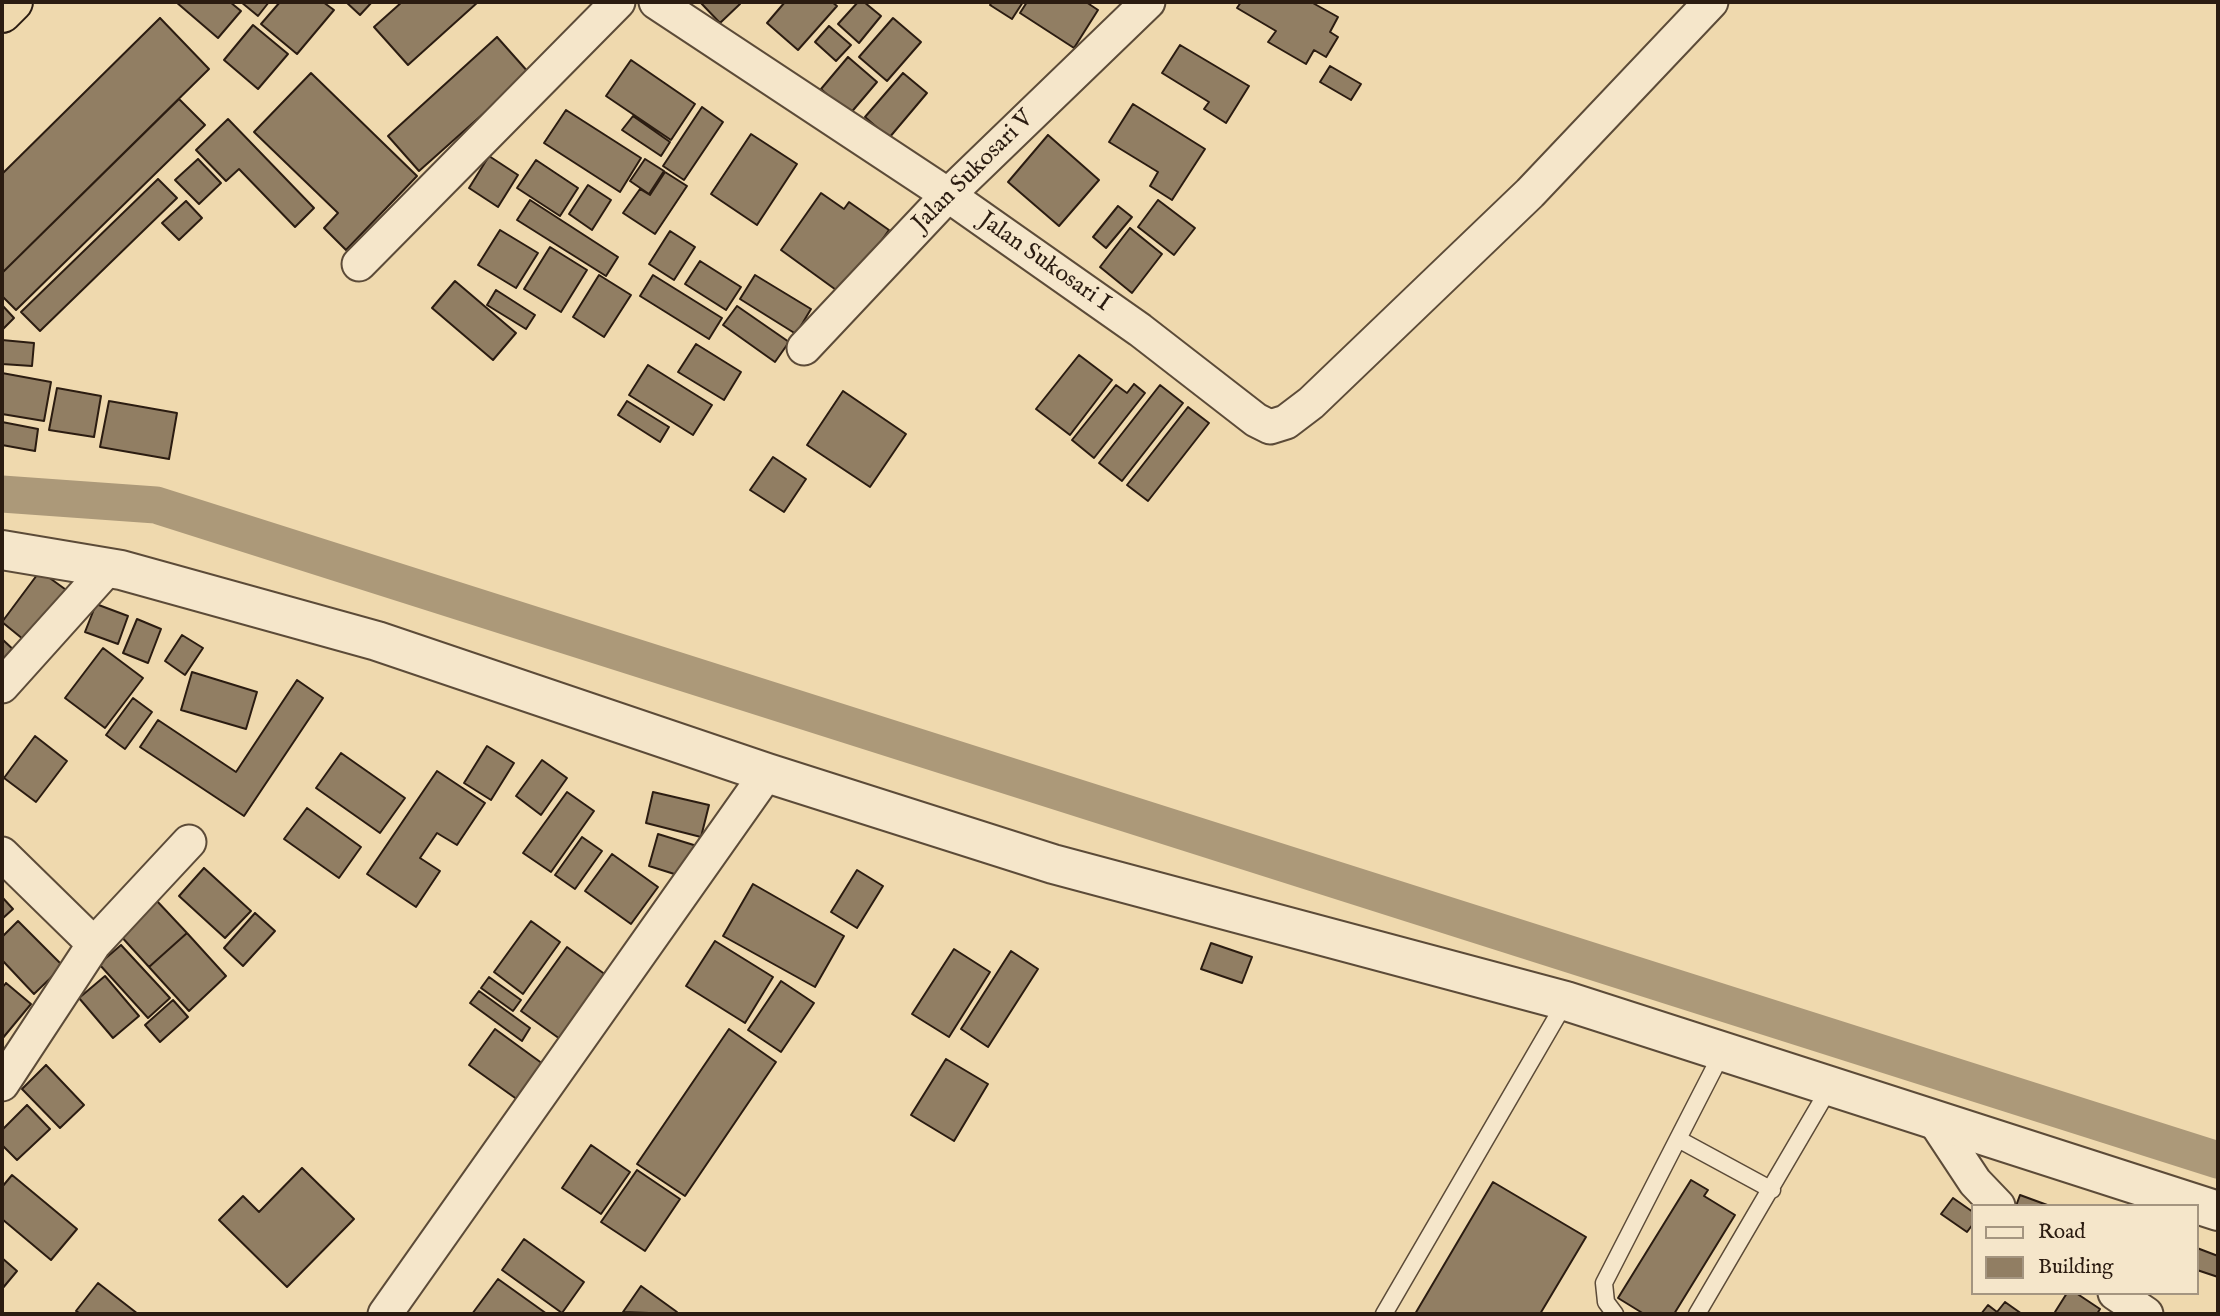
<!DOCTYPE html>
<html>
<head>
<meta charset="utf-8">
<style>
	body { margin:0 }
	#map { position:relative; width:2220px; height:1316px; overflow:hidden; background:#efd9ae; font-family:"IM FELL English",serif }
	canvas { display:block }
	.frame { position:absolute; inset:0; border:4px solid #2b1c11; pointer-events:none }
	.legend { position:absolute; left:1971px; top:1204px; width:228px; height:91px; box-sizing:border-box; background:#f5e6ca; border:2px solid #a49580; margin:0; padding:9px 12px; list-style:none; font-size:21px; color:#2b1c11 }
	.legend li { display:flex; align-items:center; gap:14px; height:35px }
	.legend b { width:35px; border:2px solid #a49580 }
</style>
</head>
<body>
<div id="map">
<canvas width="2220" height="1316"></canvas>
<div class="frame"></div>
<ul class="legend">
<li><b style="height:9px;background:#f5e6ca"></b>Road</li>
<li><b style="height:19px;background:#917e63"></b>Building</li>
</ul>
</div>
<script>
const ctx = document.querySelector('canvas').getContext('2d');
ctx.lineJoin = 'round';
function poly(rows) {
  const path = new Path2D();
  for (const r of rows) {
    path.moveTo(r[0], r[1]);
    for (let i = 2; i < r.length; i += 2) path.lineTo(r[i], r[i + 1]);
  }
  return path;
}
function trace(path, color, width, dash) {
  ctx.strokeStyle = color;
  ctx.lineWidth = width;
  ctx.lineCap = dash ? 'butt' : 'round';
  ctx.setLineDash(dash || []);
  ctx.stroke(path);
}
function paint(path, color) {
  ctx.fillStyle = color;
  ctx.fill(path, 'evenodd');
}
function drawText(font, color, halo, rows, align = 'center') {
  ctx.font = font + ' "IM FELL English",serif';
  ctx.lineWidth = 6;
  ctx.setLineDash([]);
  ctx.textBaseline = 'middle';
  ctx.strokeStyle = halo;
  ctx.fillStyle = color;
  for (const [text, x, y, turn = 0] of rows) {
    ctx.save();
    ctx.translate(x, y);
    ctx.rotate((+turn || 0) * Math.PI / 180);
    ctx.textAlign = isNaN(turn) ? turn : align;
    if (halo) ctx.strokeText(text, 0, 0);
    ctx.fillText(text, 0, 0);
    ctx.restore();
  }
}
const canal = poly([
	[2,494,156,505,2218,1160]
]);
const building = poly([
	[176,2,230,2,241,11,218,38,176,2],
	[241,2,269,2,258,16,241,2],
	[280,2,323,2,334,10,297,54,261,24,280,2],
	[346,2,372,2,360,15,346,2],
	[402,2,478,2,408,65,374,27,402,2],
	[700,2,739,2,740,4,720,23,700,2],
	[785,2,832,2,837,6,798,50,767,23,785,2],
	[858,2,864,2,881,16,859,43,838,24,858,2],
	[992,2,1023,2,1012,19,990,5,992,2],
	[1027,2,1086,2,1098,10,1074,48,1020,13,1027,2],
	[1241,2,1311,2,1338,17,1330,32,1338,37,1326,57,1314,50,1306,64,1268,42,1276,31,1237,8,1241,2],
	[160,18,209,69,2,273,2,174,160,18],
	[893,18,921,42,887,81,859,57,893,18],
	[253,25,288,54,258,89,224,60,253,25],
	[829,26,851,45,836,61,815,42,829,26],
	[497,37,529,73,419,171,388,136,497,37],
	[1180,45,1249,86,1226,123,1204,109,1209,102,1162,73,1180,45],
	[848,57,877,82,849,115,821,89,848,57],
	[631,60,695,104,671,140,606,96,631,60],
	[1330,66,1361,84,1351,100,1320,82,1330,66],
	[311,73,417,176,346,250,324,228,338,213,254,132,311,73],
	[903,73,927,93,889,138,865,117,903,73],
	[179,99,205,125,16,310,2,296,2,273,179,99],
	[1133,104,1205,149,1172,200,1150,186,1158,172,1109,142,1133,104],
	[702,107,723,122,684,180,663,166,702,107],
	[566,110,641,158,620,192,544,143,566,110],
	[633,116,670,142,661,156,622,130,633,116],
	[228,119,314,208,295,227,239,169,226,181,196,150,228,119],
	[751,134,797,164,757,225,711,194,751,134],
	[1048,135,1099,180,1059,226,1008,182,1048,135],
	[489,156,518,175,498,207,469,188,489,156],
	[198,159,221,183,199,204,175,180,198,159],
	[645,159,664,171,649,194,630,181,645,159],
	[536,160,578,188,560,216,517,188,536,160],
	[665,172,687,186,655,234,623,213,640,189,650,195,665,172],
	[158,179,177,198,40,331,21,312,158,179],
	[588,185,611,200,592,230,569,214,588,185],
	[821,193,844,209,849,202,889,230,843,295,781,250,821,193],
	[530,200,618,257,606,276,517,220,530,200],
	[1158,200,1195,228,1174,255,1138,227,1158,200],
	[186,201,202,218,179,240,162,223,186,201],
	[1118,206,1132,217,1106,248,1093,237,1118,206],
	[1130,228,1162,254,1132,293,1100,267,1130,228],
	[500,230,538,253,516,288,478,265,500,230],
	[670,231,695,247,674,280,649,264,670,231],
	[550,247,587,270,561,312,524,289,550,247],
	[700,261,741,287,726,310,685,284,700,261],
	[599,275,631,295,604,337,573,317,599,275],
	[653,275,722,318,709,339,640,296,653,275],
	[755,275,811,309,796,334,740,299,755,275],
	[455,281,516,333,493,360,432,308,455,281],
	[496,290,535,315,526,329,487,305,496,290],
	[2,305,14,318,2,330,2,305],
	[737,306,789,342,775,362,723,325,737,306],
	[2,340,34,343,32,366,2,364,2,340],
	[696,344,741,372,724,400,678,372,696,344],
	[1079,355,1112,380,1070,435,1036,409,1079,355],
	[648,365,712,405,693,435,629,395,648,365],
	[2,373,51,382,44,421,2,414,2,373],
	[1134,384,1145,393,1094,458,1072,440,1116,385,1127,393,1134,384],
	[1160,385,1183,403,1122,481,1099,463,1160,385],
	[57,388,101,396,94,437,49,430,57,388],
	[843,391,906,434,870,487,807,445,843,391],
	[109,401,177,413,169,459,100,447,109,401],
	[627,401,669,427,660,442,618,415,627,401],
	[1188,407,1209,423,1148,501,1127,485,1188,407],
	[2,422,38,429,35,451,2,445,2,422],
	[773,457,806,479,784,512,750,490,773,457],
	[40,571,69,592,29,644,2,622,40,571],
	[96,604,128,616,118,644,85,632,96,604],
	[137,619,161,629,148,663,123,653,137,619],
	[182,635,203,648,185,675,165,661,182,635],
	[2,639,18,654,2,673,2,639],
	[103,648,143,678,105,728,65,698,103,648],
	[192,672,257,692,246,729,181,710,192,672],
	[297,680,323,698,244,816,140,747,158,720,236,772,297,680],
	[133,698,152,712,125,749,106,735,133,698],
	[35,736,67,761,36,802,4,778,35,736],
	[487,746,514,763,491,800,464,783,487,746],
	[341,753,405,798,380,833,316,788,341,753],
	[542,760,567,778,541,815,516,796,542,760],
	[437,771,485,803,457,845,437,833,420,858,440,871,416,907,367,874,437,771],
	[567,792,594,811,551,872,523,853,567,792],
	[653,792,709,805,701,837,646,823,653,792],
	[307,808,361,847,339,878,284,839,307,808],
	[658,834,697,846,687,878,649,866,658,834],
	[582,837,602,851,575,889,555,875,582,837],
	[612,854,658,887,631,924,585,891,612,854],
	[204,868,251,911,225,938,179,896,204,868],
	[857,870,883,886,857,928,831,912,857,870],
	[753,884,844,936,815,987,723,936,753,884],
	[2,897,13,909,2,919,2,897],
	[156,900,187,933,149,967,119,934,156,900],
	[255,913,275,931,243,966,224,948,255,913],
	[18,921,63,966,34,994,2,960,2,937,18,921],
	[531,921,560,942,523,994,494,972,531,921],
	[187,933,226,976,189,1011,149,967,187,933],
	[715,941,773,977,745,1023,686,986,715,941],
	[1211,943,1252,957,1242,983,1201,969,1211,943],
	[121,945,170,998,148,1018,99,964,121,945],
	[567,947,606,975,560,1039,521,1011,567,947],
	[954,949,990,972,949,1037,912,1014,954,949],
	[1011,951,1038,969,988,1047,961,1029,1011,951],
	[105,976,139,1016,113,1038,79,998,105,976],
	[489,977,521,1000,513,1011,481,988,489,977],
	[781,981,814,1003,781,1052,748,1030,781,981],
	[6,983,31,1004,2,1039,2,988,6,983],
	[479,991,530,1028,522,1041,470,1003,479,991],
	[173,1000,188,1017,160,1042,145,1025,173,1000],
	[495,1029,543,1064,518,1100,469,1065,495,1029],
	[729,1029,776,1062,685,1196,637,1164,729,1029],
	[946,1059,988,1084,954,1141,911,1115,946,1059],
	[46,1065,84,1105,60,1128,22,1089,46,1065],
	[27,1105,50,1129,17,1160,2,1145,2,1130,27,1105],
	[591,1145,630,1172,601,1214,562,1188,591,1145],
	[302,1168,354,1219,287,1287,219,1220,243,1196,259,1212,302,1168],
	[637,1170,680,1199,645,1251,601,1222,637,1170],
	[12,1175,77,1229,51,1260,2,1219,2,1187,12,1175],
	[1691,1180,1708,1190,1704,1196,1735,1215,1674,1314,1644,1314,1618,1298,1691,1180],
	[1493,1182,1586,1237,1540,1314,1415,1314,1493,1182],
	[2020,1195,2050,1206,2016,1206,2020,1195],
	[1953,1198,1973,1212,1973,1224,1967,1232,1941,1214,1953,1198],
	[524,1239,584,1282,562,1313,502,1270,524,1239],
	[2197,1248,2218,1256,2218,1277,2197,1270,2197,1248],
	[2,1258,17,1271,2,1289,2,1258],
	[498,1279,547,1314,472,1314,498,1279],
	[98,1283,138,1314,81,1314,76,1311,98,1283],
	[641,1286,677,1312,675,1314,623,1312,641,1286],
	[2067,1293,2076,1293,2100,1309,2097,1314,2058,1314,2055,1312,2067,1293],
	[2005,1302,2022,1314,1981,1314,1988,1305,1997,1312,2005,1302]
]);
const service = poly([
	[1678,1139,1772,1190],
	[1384,1314,1566,1001],
	[1615,1314,1606,1302,1604,1283,1722,1053],
	[1697,1314,1830,1087]
]);
const minor = poly([
	[656,2,948,195,1140,330,1256,420,1270,427,1286,422,1311,403,1530,193,1711,2],
	[359,264,618,2],
	[804,348,948,195,1148,2],
	[2,686,109,567],
	[2,854,94,944,189,842],
	[2,1084,94,944],
	[1932,1117,1975,1182,1998,1206],
	[2115,1293,2146,1314],
	[385,1314,767,773]
]);
const tertiary = poly([
	[2,550,121,570,377,641,767,773,1053,864,1566,1001,2218,1211]
]);
const trunk = poly([
	[2,13,13,2]
]);
const streetNames = [
	["Jalan Sukosari V",974,172,-45],
	["Jalan Sukosari I",1044,263,35]
];
trace(canal, '#ac9979', 37);
paint(building, '#917e63');
trace(building, '#2b1c11', 2);
trace(service, '#5c4b38', 19);
trace(minor, '#5c4b38', 37);
trace(tertiary, '#5c4b38', 42);
trace(trunk, '#2b1c11', 42);
trace(service, '#f5e6ca', 16);
trace(minor, '#f5e6ca', 33);
trace(tertiary, '#f5e6ca', 38);
trace(trunk, '#efd9ae', 38);
drawText('24px', '#2b1c11', '#f5e6ca', streetNames);
</script>
</body>
</html>
